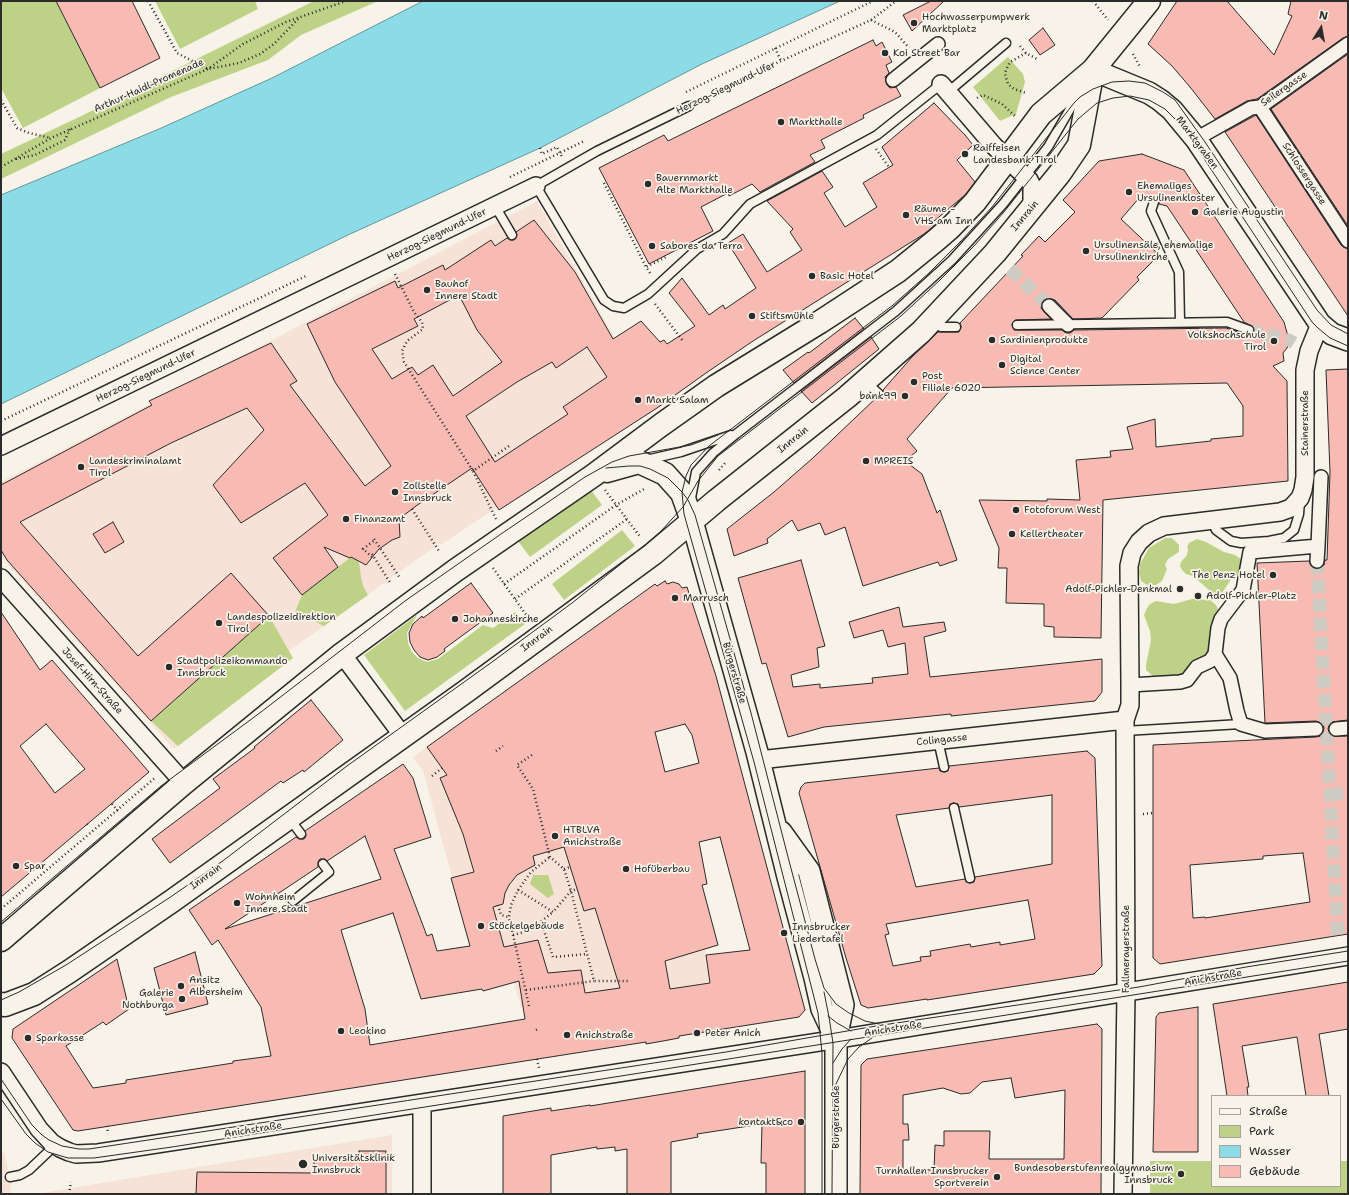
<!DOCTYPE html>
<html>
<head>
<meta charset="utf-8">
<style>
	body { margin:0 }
	#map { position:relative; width:1349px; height:1195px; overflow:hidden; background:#f7f3e8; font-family:"Shantell Sans",sans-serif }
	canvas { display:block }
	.frame { position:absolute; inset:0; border:2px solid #2b2b2b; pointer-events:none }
	.legend { position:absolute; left:1211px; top:1095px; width:130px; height:92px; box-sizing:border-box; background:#f7f3e8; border:1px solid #a5a39c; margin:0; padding:5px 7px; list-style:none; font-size:12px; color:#2b2b2b }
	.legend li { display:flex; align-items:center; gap:8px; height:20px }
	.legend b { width:20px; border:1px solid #a5a39c }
	.north { position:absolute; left:1301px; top:8px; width:40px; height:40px; -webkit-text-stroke:3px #f7f3e8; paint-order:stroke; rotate:11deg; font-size:11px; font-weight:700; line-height:16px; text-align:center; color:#2b2b2b }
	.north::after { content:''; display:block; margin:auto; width:14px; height:18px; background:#2b2b2b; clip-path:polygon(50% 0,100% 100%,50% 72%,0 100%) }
</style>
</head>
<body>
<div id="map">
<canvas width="1349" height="1195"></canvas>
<div class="frame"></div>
<ul class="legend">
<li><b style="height:5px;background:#f7f3e8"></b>Straße</li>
<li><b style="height:11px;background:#bed287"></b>Park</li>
<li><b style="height:11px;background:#8cdce8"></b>Wasser</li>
<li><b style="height:11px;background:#f7bbb4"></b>Gebäude</li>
</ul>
<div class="north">N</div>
</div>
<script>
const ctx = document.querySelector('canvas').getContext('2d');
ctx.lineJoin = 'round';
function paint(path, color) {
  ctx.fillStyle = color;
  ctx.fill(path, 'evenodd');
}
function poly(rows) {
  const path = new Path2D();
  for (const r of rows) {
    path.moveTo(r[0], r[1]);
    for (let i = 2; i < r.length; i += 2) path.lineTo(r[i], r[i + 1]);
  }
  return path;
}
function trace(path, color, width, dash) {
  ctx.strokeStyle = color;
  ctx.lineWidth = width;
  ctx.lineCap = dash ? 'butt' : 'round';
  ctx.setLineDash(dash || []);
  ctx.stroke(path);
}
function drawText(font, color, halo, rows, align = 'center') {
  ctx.font = font + ' "Shantell Sans",sans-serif';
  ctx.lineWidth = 3.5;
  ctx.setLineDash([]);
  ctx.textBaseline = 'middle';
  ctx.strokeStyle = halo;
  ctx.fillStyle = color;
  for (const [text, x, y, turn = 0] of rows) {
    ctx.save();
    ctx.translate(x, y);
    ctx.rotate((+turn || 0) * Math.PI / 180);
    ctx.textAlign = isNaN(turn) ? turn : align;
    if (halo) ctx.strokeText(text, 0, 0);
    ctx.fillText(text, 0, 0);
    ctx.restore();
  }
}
const built = poly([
	[537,201,615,338,649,389,592,449,499,509,497,507,441,545,440,543,289,651,293,658,174,749,4,560,1,555,1,482],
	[599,624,669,830,705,949,718,1030,679,1036,679,1038,663,1041,646,1044,646,1042,531,1059,523,1007,521,1007,514,983,483,991,423,771,413,757],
	[392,1135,392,1194,35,1194],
	[4,1152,10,1177,11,1194,1,1194,1,1153]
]);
const green = poly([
	[1,1,56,1,100,88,23,128,1,88],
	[155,1,255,1,258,9,180,49],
	[314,1,378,1,301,35,268,60,171,97,1,179,1,154,75,119],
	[1008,57,1023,74,1025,82,1016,114,1000,121,973,87],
	[591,490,602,505,530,557,518,541],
	[622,530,635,546,564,600,552,584],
	[1165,538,1172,538,1179,545,1179,552,1168,559,1165,565,1167,569,1162,581,1156,585,1147,585,1141,581,1139,573,1140,564,1149,548],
	[1197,539,1206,542,1224,552,1235,555,1241,559,1242,569,1237,575,1232,578,1222,593,1214,593,1209,590,1193,576,1186,574,1182,570,1180,566,1181,562,1187,555,1188,549,1187,547,1189,543],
	[360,550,362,553,358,561,359,562,361,577,363,586,368,595,324,626,295,612,302,595],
	[1192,599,1210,600,1216,605,1219,611,1215,624,1210,633,1212,650,1207,656,1191,662,1182,677,1154,677,1146,670,1146,665,1151,640,1150,631,1144,615,1147,608,1150,604,1156,601,1174,604],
	[515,612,525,624,405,711,364,655,417,615,407,633,408,643,412,652,418,658,427,662,438,659,483,625,493,628],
	[269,616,293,658,178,746,151,721],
	[533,875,548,875,554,894,548,898,530,884],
	[1150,1161,1212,1161,1212,1186,1340,1186,1340,1161,1348,1161,1348,1194,1150,1194]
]);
const water = poly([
	[423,1,840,1,702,64,540,148,350,234,1,404,1,195,159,129,272,78,423,1]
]);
const building = poly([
	[56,1,132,1,160,58,100,88,56,1],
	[931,1,944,1,912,31,903,15,931,1],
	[1177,1,1227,1,1274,55,1292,16,1288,14,1291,1,1348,1,1348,36,1343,38,1257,99,1247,101,1215,119,1190,87,1172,66,1148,44,1177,1],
	[1043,28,1055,45,1040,55,1029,40,1043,28],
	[873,40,876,46,882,42,892,62,886,65,889,73,885,77,887,85,890,88,896,87,901,96,863,115,864,118,821,140,825,148,810,155,815,162,760,192,752,184,729,196,728,193,701,207,713,231,649,264,599,168,664,135,668,141,873,40],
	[1348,54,1348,226,1271,109,1348,54],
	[934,103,965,135,973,145,957,160,975,182,965,195,933,222,934,226,924,234,753,341,706,373,657,408,499,510,472,468,416,506,399,519,400,537,392,540,379,549,366,565,351,557,350,558,324,547,338,567,302,595,273,558,328,515,305,483,241,523,213,485,264,430,247,408,171,443,20,522,138,656,231,573,269,616,151,721,7,560,1,550,1,485,152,405,149,401,271,343,297,381,290,385,365,486,391,466,335,382,307,324,395,281,398,288,443,265,445,270,491,240,495,246,507,238,510,240,514,240,517,235,516,232,534,220,575,272,613,339,641,321,660,342,664,340,667,344,695,326,669,293,682,278,709,315,723,305,725,309,756,288,728,243,743,234,767,272,802,250,790,232,793,229,767,201,822,171,833,187,824,193,845,227,877,207,863,183,893,165,882,147,934,103],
	[459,295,477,330,502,362,453,396,433,365,418,375,412,367,392,379,372,349,418,326,414,319,459,295],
	[587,347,607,377,563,407,568,414,495,462,466,416,517,382,552,362,556,368,587,347],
	[1256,115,1341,245,1348,249,1348,316,1225,132,1256,115],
	[1142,154,1184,170,1284,322,1289,340,1287,348,1283,353,1284,361,1273,366,1287,381,1288,481,1103,500,1101,638,1054,637,1054,627,1044,626,1044,604,1006,603,1007,568,998,568,999,548,979,500,1047,501,1047,499,1080,500,1076,460,1111,457,1110,451,1133,449,1127,427,1155,419,1156,447,1211,441,1211,439,1243,436,1243,406,1227,383,952,388,907,439,917,451,905,461,922,474,937,513,940,510,957,560,940,566,938,562,863,586,845,527,825,535,820,523,798,531,792,520,767,539,768,543,734,556,727,529,774,492,814,457,876,398,878,399,883,398,884,395,883,390,912,357,938,332,959,332,961,327,960,323,1023,256,1021,255,1039,236,1045,242,1075,212,1063,200,1099,161,1142,154],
	[1140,197,1149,200,1153,197,1156,197,1159,201,1159,204,1167,206,1244,322,1253,327,1254,329,1253,334,1247,335,1226,328,1074,330,1070,333,1066,333,1062,330,1014,330,1012,325,1015,320,1051,319,1041,308,1043,301,1047,298,1055,300,1073,319,1102,318,1139,280,1137,277,1159,255,1121,219,1140,197],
	[855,318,864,329,794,383,783,370,808,352,809,353,855,318],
	[871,337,879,349,812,403,801,391,871,337],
	[1348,369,1348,720,1332,722,1329,725,1328,729,1330,734,1333,736,1348,736,1348,934,1160,964,1153,958,1153,745,1316,737,1321,736,1323,732,1324,728,1323,724,1316,721,1265,723,1257,563,1309,561,1312,567,1317,569,1321,568,1324,565,1325,560,1327,560,1330,472,1326,370,1348,369],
	[1303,853,1310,902,1205,918,1205,917,1193,918,1190,865,1263,859,1263,856,1303,853],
	[113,522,124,542,105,553,93,534,113,522],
	[801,560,825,646,817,648,819,667,791,675,793,687,820,684,820,688,873,683,872,678,908,674,905,643,888,647,883,630,854,638,849,622,899,607,903,627,944,622,946,631,924,637,930,677,1102,659,1102,692,1095,701,951,716,951,714,824,727,788,737,766,663,762,664,738,578,801,560],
	[665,581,667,584,673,582,679,584,682,588,687,587,716,676,805,1010,799,1017,679,1036,679,1038,663,1041,646,1044,646,1042,78,1131,73,1130,12,1038,13,1029,117,959,129,1009,106,1025,103,1022,66,1046,93,1088,126,1083,126,1080,233,1063,233,1061,271,1056,261,1007,218,940,212,945,189,910,296,837,299,839,304,839,306,836,305,831,403,764,413,778,431,837,394,849,427,936,432,934,437,951,470,946,451,878,474,872,463,834,440,778,447,775,427,747,655,584,657,586,665,581],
	[685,724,692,735,699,763,665,772,655,732,685,724],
	[365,836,381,879,225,929,318,867,318,862,320,859,325,859,327,861,365,836],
	[720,837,750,950,706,955,710,983,670,989,665,961,718,945,702,885,707,884,699,842,720,837],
	[564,847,584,911,595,908,620,988,585,993,581,970,548,973,538,940,504,947,493,907,503,904,505,893,509,885,517,875,535,865,533,856,564,847],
	[393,913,421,999,482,989,483,991,519,981,525,1019,370,1045,365,1009,341,930,393,913],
	[471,583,493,613,444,649,445,651,437,657,428,660,420,657,414,650,410,642,409,633,413,624,422,616,423,618,471,583],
	[1,612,40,670,52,660,149,772,1,897,1,612],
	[46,724,85,769,55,793,20,746,46,724],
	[311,700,343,740,304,772,303,770,283,783,281,781,170,863,152,839,220,788,213,779,255,748,254,747,311,700],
	[1087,751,1095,758,1102,966,1094,974,927,1000,927,999,868,1008,861,1005,846,958,799,793,801,787,805,783,939,768,940,771,945,772,948,771,949,766,1087,751],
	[1052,795,1052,864,975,877,974,882,971,883,966,882,965,879,916,887,896,815,949,808,950,804,953,803,958,804,959,807,1052,795],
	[1028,900,1035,939,1000,945,1000,942,971,947,970,944,930,951,931,956,920,957,921,961,893,966,885,935,889,934,886,924,1028,900],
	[195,952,208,1004,166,1015,154,968,195,952],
	[1348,982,1348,1029,1319,1034,1329,1096,1306,1096,1297,1037,1242,1046,1249,1087,1247,1087,1248,1096,1227,1096,1213,1004,1348,982],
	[1198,1007,1198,1152,1153,1152,1156,1017,1159,1013,1198,1007],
	[1097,1024,1102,1029,1101,1194,860,1194,861,1065,867,1059,1097,1024],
	[1011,1078,1015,1098,1065,1090,1064,1159,989,1159,990,1131,944,1131,944,1146,935,1145,934,1170,903,1169,903,1140,909,1140,908,1124,903,1124,903,1095,943,1088,961,1094,970,1093,982,1082,1011,1078],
	[805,1071,805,1194,766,1194,766,1163,761,1163,762,1124,697,1134,698,1137,671,1142,671,1194,627,1194,627,1149,615,1151,615,1147,597,1149,597,1147,551,1155,551,1194,503,1194,503,1116,551,1108,551,1111,590,1105,590,1106,805,1071],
	[359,1151,386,1151,386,1194,196,1194,197,1172,314,1173,314,1158,359,1159,359,1151]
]);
const pedestrianTunnel = poly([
	[1010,269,1049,306],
	[1249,330,1289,340,1294,343],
	[1317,561,1338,936],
	[1330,794,1348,793]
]);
const path = poly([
	[148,1,177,53,208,69,239,63,260,54,274,44,299,18],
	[1093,1,1108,20],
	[871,20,895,32,909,48],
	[1020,46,1026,53,1039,60],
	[775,48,781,61],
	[1026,53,1010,62,1006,70,1005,74,1008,84,1014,89,1026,93],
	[1133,54,1140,67],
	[686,92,873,1],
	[977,98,983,95,1002,104,1015,116],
	[1,100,17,128,29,133,51,138],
	[701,100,781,61,871,20,896,1],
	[540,148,542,154,557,147,562,157],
	[876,149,889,167],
	[16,159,35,155,65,140,70,129],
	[1,167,51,138,208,69,243,44,286,22,346,1],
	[510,177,584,141],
	[604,183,646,267],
	[650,273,646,267,666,257],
	[395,274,414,312,422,322,423,329,407,341,402,351,404,362,473,471],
	[655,304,683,341],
	[1,421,306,276],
	[719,470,726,462],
	[605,490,641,538],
	[412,509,439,551],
	[496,519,473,471,509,446],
	[374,539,400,578],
	[372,554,391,584],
	[372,557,363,549,375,540],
	[493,568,529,619],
	[504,584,616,505,646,488],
	[515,599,627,519],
	[496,751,503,746],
	[532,755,517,765,533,789,550,857,564,869,571,891,594,981,630,981],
	[432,776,442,768],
	[112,804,118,811],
	[1143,814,1153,813],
	[87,824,89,826],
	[564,869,570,867],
	[33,870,35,873],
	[518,890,553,912,571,891,577,889],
	[498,905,501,915,509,917],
	[1,909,156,777],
	[541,922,553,957,587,954],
	[513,935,529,931,553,912],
	[526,990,594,981],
	[529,1006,509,917,511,905,518,890,531,872,550,857],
	[536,1030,538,1029],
	[537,1059,539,1068],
	[107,1126,108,1134],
	[69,1194,71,1182]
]);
const service = poly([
	[948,92,1006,43],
	[689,106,597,151,536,186,604,300,613,306,624,308,648,294,697,249,723,234,750,204,877,135,941,84],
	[1154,202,1151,211,1179,272,1180,322],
	[495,206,512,235],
	[935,319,941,327,956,327],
	[1017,325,1227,322,1249,330],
	[866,382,879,394],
	[646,460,681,452,731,435],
	[691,498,696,472,713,453,736,434,896,311,952,260,1003,204,1048,147,1081,90],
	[1212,521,1216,530,1231,541,1241,543,1269,541,1284,538,1294,530,1299,514,1300,501],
	[1125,731,1241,724],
	[938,740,944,767],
	[954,808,970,878],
	[289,818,301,834],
	[293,901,329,872,323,864],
	[10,1177,20,1175,29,1170,48,1152,52,1143]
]);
const pedestrian = poly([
	[893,80,938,44],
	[1260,107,1348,241],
	[1196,139,1251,108,1260,107,1348,44],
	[1049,306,1068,325],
	[1317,561,1318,546],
	[1215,654,1230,678,1237,711,1241,724,1265,731,1316,729],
	[1130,685,1180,682,1187,680,1197,667,1210,661,1215,654,1218,628,1221,619,1243,590,1250,552,1318,546,1321,477],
	[1336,729,1348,728]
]);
const minor = poly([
	[941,84,994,146,1029,180,1032,186,1032,209],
	[1,446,536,186],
	[1,578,184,783],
	[342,654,403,736],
	[759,760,1125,720],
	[1,1072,39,1129,52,1143,60,1148,69,1152,76,1154,98,1153,832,1040,1348,956],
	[422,1103,422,1194],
	[1123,1194,1126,993,1125,720,1130,705,1130,685,1129,566,1132,553,1139,542,1149,533,1164,526,1280,512,1291,508,1300,498,1303,490,1305,477,1305,370,1309,351,1320,324]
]);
const tertiary = poly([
	[1093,70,1149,93,1160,100,1172,110,1196,139,1320,324,1332,334,1348,340],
	[692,521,757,752,788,877,815,978,822,1009,836,1039],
	[781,832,809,871,843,1005,836,1039,836,1194]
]);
const primary = poly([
	[607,471,639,462,665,474,682,493,692,521],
	[1,940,184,783,342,654,456,570,594,475,661,425,716,386,820,322,898,271,935,241,950,228,975,202,1041,114,1093,70,1149,1],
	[1,1004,5,1005,34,994,70,971,172,901,465,692,653,554,717,500,847,397,921,332,995,253,1060,173,1079,145,1093,70]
]);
const tram = poly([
	[606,468,629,466,640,466,650,469,668,478,682,492,688,500,695,515,751,713,788,857,815,959,824,988,836,1004,849,1013,865,1021,879,1024],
	[1,922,161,786,261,712,405,601,501,534,585,477,612,462,629,456,691,445,718,435],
	[824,992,829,1017,833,1043,832,1194],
	[1,1000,19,992,66,965,169,898,224,860,347,766,492,662,572,603,646,544,661,531,683,507,698,481,718,456,901,316,940,280,975,245,1004,212,1078,119,1097,103,1113,98,1130,96,1149,100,1165,109,1178,122,1195,145,1312,322,1318,328,1330,338,1348,346],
	[828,1016,837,1023,851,1031],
	[833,1063,842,1049,851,1039],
	[1,1079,32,1125,42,1135,49,1140,62,1146,79,1149,89,1149,726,1052,876,1026,1139,987,1246,967,1348,951],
	[835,1086,848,1059,859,1047,872,1038],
	[1,1099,26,1134,35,1143,48,1152,68,1158,94,1158,172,1147,1348,961],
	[822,1194,822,1053,818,1013,754,762,684,514,682,492,686,476,691,465,709,446,893,305,929,273,961,241,992,207,1074,103,1080,97,1093,89,1112,82,1129,81,1145,83,1163,92,1175,100,1205,142,1317,310,1331,325,1348,334]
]);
const markers = [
	[914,23,4,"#2b2b2b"],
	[885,53,4,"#2b2b2b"],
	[781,122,4,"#2b2b2b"],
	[965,154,4,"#2b2b2b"],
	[648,184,4,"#2b2b2b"],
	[1129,192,4,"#2b2b2b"],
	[1195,212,4,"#2b2b2b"],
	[906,215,4,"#2b2b2b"],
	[652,246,4,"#2b2b2b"],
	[1086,251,4,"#2b2b2b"],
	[812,276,4,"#2b2b2b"],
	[427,290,4,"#2b2b2b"],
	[752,316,4,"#2b2b2b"],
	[992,340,4,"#2b2b2b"],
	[1274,341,4,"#2b2b2b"],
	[1002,365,4,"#2b2b2b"],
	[914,382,4,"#2b2b2b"],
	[905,396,4,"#2b2b2b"],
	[638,400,4,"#2b2b2b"],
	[866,461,4,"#2b2b2b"],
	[81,467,4,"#2b2b2b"],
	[395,492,4,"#2b2b2b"],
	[1016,510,4,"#2b2b2b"],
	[346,519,4,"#2b2b2b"],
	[1012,534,4,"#2b2b2b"],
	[1273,575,4,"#2b2b2b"],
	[1180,589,4,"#2b2b2b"],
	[1198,596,4,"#2b2b2b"],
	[675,598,4,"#2b2b2b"],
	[455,619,4,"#2b2b2b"],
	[219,623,4,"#2b2b2b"],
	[169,667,4,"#2b2b2b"],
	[555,836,4,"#2b2b2b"],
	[16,866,4,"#2b2b2b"],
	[626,869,4,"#2b2b2b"],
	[237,903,4,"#2b2b2b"],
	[481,926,4,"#2b2b2b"],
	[784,933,4,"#2b2b2b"],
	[181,986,4,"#2b2b2b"],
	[182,999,4,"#2b2b2b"],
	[341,1031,4,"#2b2b2b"],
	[697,1033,4,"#2b2b2b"],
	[567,1035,4,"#2b2b2b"],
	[28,1038,4,"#2b2b2b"],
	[801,1122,4,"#2b2b2b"],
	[303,1164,5,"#2b2b2b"],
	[1181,1174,4,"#2b2b2b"],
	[997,1177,4,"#2b2b2b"]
];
const poiNames = [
	["Hochwasserpumpwerk",922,17],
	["Marktplatz",922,29],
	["Koi Street Bar",893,53],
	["Markthalle",789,122],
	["Raiffeisen",973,148],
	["Landesbank Tirol",973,160],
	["Bauernmarkt",656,178],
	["Alte Markthalle",656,190],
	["Ehemaliges",1137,186],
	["Ursulinenkloster",1137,198],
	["Räume -",914,209],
	["VHS am Inn",914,221],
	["Galerie Augustin",1203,212],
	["Ursulinensäle, ehemalige",1094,245],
	["Ursulinenkirche",1094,257],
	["Sabores da Terra",660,246],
	["Basic Hotel",820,276],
	["Bauhof",435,284],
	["Innere Stadt",435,296],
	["Stiftsmühle",760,316],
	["Volkshochschule",1266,335,"right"],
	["Tirol",1266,347,"right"],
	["Sardinienprodukte",1000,340],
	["Digital",1010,359],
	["Science Center",1010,371],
	["Post",922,376],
	["Filiale 6020",922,388],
	["bank99",897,396,"right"],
	["Markt Salam",646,400],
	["Landeskriminalamt",89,461],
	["Tirol",89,473],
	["MPREIS",874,461],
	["Zollstelle",403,486],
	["Innsbruck",403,498],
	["Fotoforum West",1024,510],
	["Finanzamt",354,519],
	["Kellertheater",1020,534],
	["The Penz Hotel",1265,575,"right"],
	["Adolf-Pichler-Denkmal",1172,589,"right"],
	["Adolf-Pichler-Platz",1206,596],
	["Marrusch",683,598],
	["Landespolizeidirektion",227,617],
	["Tirol",227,629],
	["Johanneskirche",463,619],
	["Stadtpolizeikommando",177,661],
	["Innsbruck",177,673],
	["HTBLVA",563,830],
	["Anichstraße",563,842],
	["Spar",24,866],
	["Hofüberbau",634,869],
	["Wohnheim",245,897],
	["Innere Stadt",245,909],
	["Stöckelgebäude",489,926],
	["Innsbrucker",792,927],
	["Liedertafel",792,939],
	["Ansitz",189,980],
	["Albersheim",189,992],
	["Galerie",174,993,"right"],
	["Nothburga",174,1005,"right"],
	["Leokino",349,1031],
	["Peter Anich",705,1033],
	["Anichstraße",575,1035],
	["Sparkasse",36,1038],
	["kontakt&co",793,1122,"right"],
	["Universitätsklinik",312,1158],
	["Innsbruck",312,1170],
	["Bundesoberstufenrealgymnasium",1173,1168,"right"],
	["Innsbruck",1173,1180,"right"],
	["Turnhallen Innsbrucker",989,1171,"right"],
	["Sportverein",989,1183,"right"]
];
const streetNames = [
	["Arthur-Haidl-Promenade",149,86,-24],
	["Herzog-Siegmund-Ufer",726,88,-26],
	["Seilergasse",1284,89,-35],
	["Marktgraben",1197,143,53],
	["Schlossergasse",1304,174,57],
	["Innrain",1025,216,-50],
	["Herzog-Siegmund-Ufer",437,235,-26],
	["Herzog-Siegmund-Ufer",146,376,-26],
	["Stainerstraße",1305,423,-90],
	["Innrain",793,440,-39],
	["Innrain",537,639,-36],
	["Bürgerstraße",734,673,74],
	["Josef-Hirn-Straße",92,681,48],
	["Colingasse",942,740,-6],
	["Innrain",206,877,-36],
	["Fallmerayerstraße",1126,949,-90],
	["Anichstraße",1213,978,-10],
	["Anichstraße",893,1029,-9],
	["Bürgerstraße",836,1117,-90],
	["Anichstraße",253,1130,-9]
];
paint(built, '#f7e2d8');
paint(green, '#bed287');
paint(water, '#8cdce8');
trace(water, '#65959c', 1);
paint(building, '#f7bbb4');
trace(building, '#2b2b2b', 1);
trace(pedestrianTunnel, '#cecbc2', 13, [13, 6]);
trace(service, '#2b2b2b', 11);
trace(pedestrian, '#2b2b2b', 16);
trace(minor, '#2b2b2b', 20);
trace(tertiary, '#2b2b2b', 24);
trace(primary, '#2b2b2b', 25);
trace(path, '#2b2b2b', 2.5, [1, 3]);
trace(service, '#f7f3e8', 8);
trace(pedestrian, '#f7f3e8', 13);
trace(minor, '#f7f3e8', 17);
trace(tertiary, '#f7f3e8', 21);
trace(primary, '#f7f3e8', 22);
trace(tram, '#2b2b2b', 1);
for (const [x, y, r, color] of markers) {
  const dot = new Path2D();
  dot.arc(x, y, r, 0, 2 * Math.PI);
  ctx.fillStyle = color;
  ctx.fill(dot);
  trace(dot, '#f7f3e8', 1.5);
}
drawText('10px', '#2b2b2b', '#f7f3e8', poiNames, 'left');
drawText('10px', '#2b2b2b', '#f7f3e8', streetNames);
</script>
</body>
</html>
